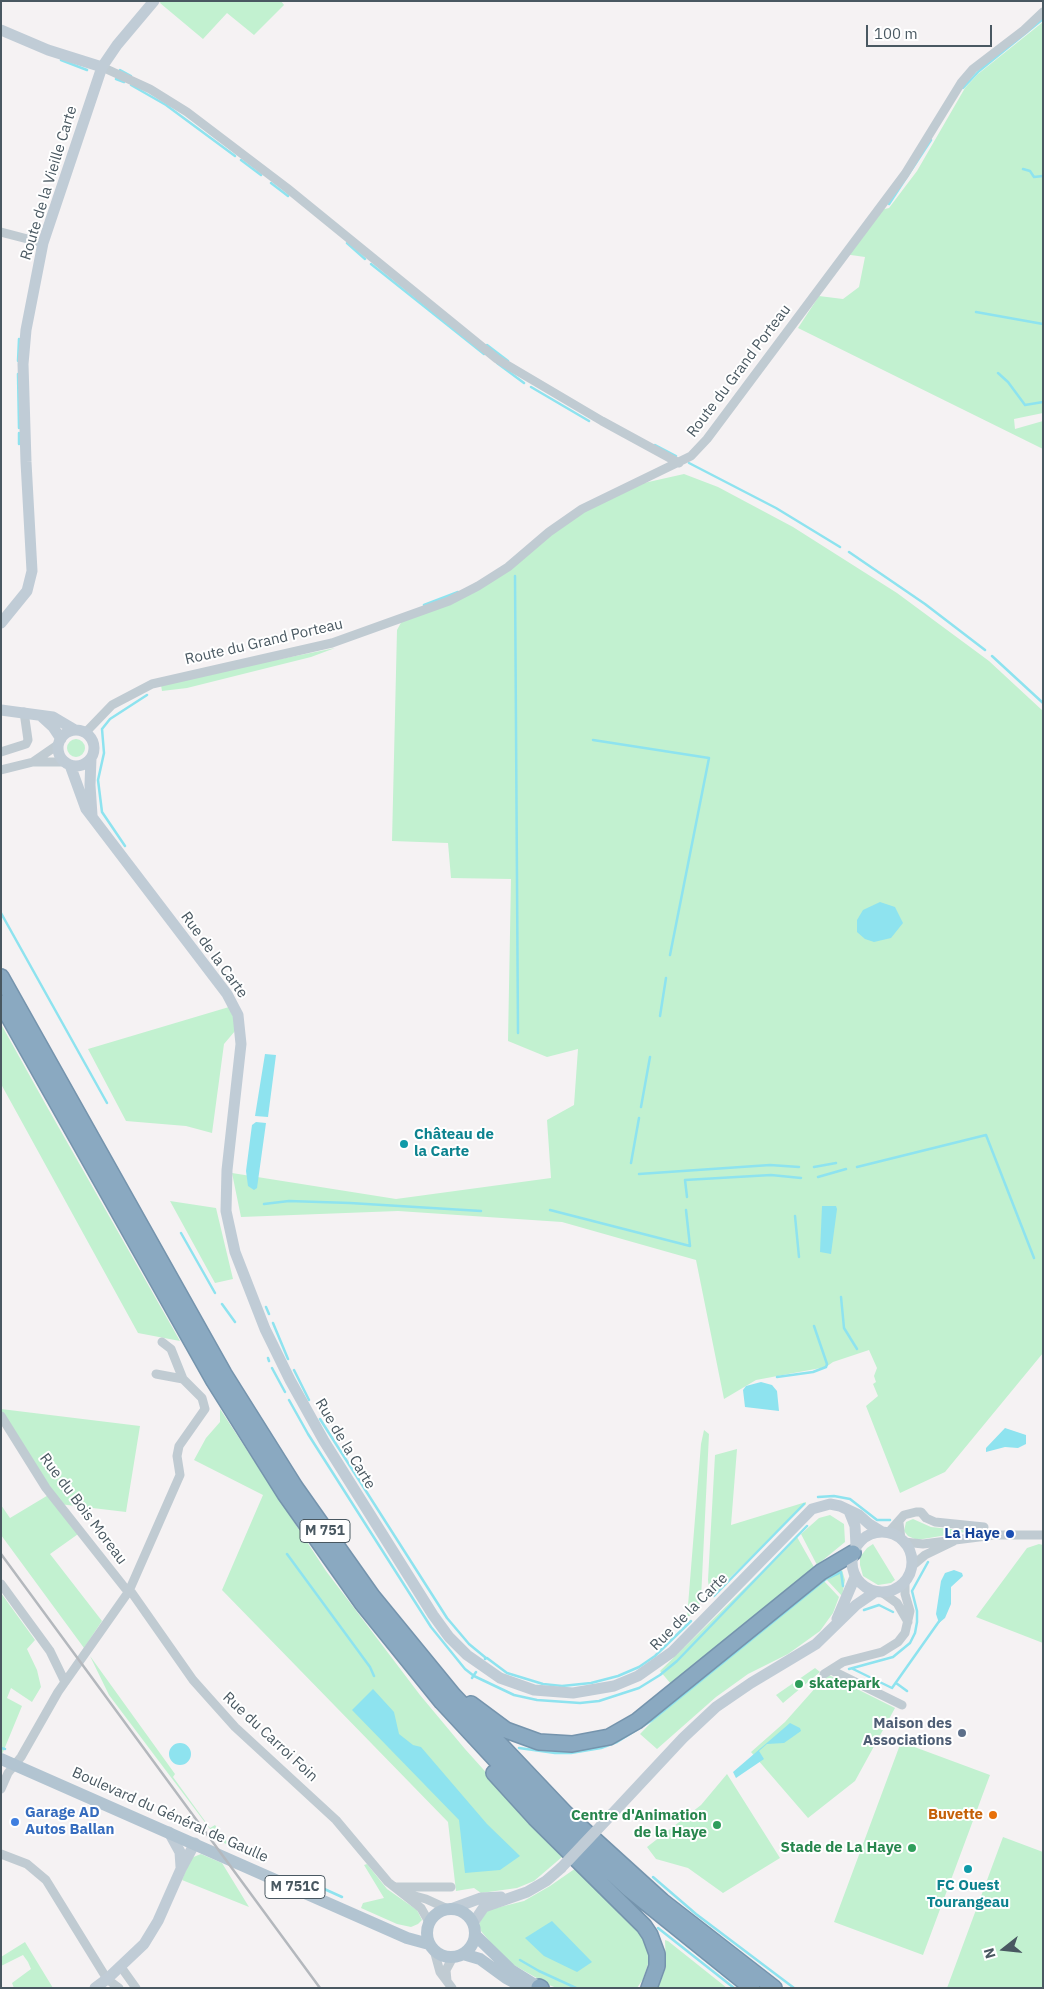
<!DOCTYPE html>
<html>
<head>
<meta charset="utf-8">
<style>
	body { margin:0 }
	#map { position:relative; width:1044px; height:1989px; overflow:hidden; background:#f5f2f3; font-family:"IBM Plex Sans",sans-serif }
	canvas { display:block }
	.frame { position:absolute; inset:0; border:2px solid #495861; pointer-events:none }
	.north { position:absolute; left:979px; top:1924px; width:50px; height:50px; -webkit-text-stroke:4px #fff; paint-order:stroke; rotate:254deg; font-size:14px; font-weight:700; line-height:20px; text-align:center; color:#495861 }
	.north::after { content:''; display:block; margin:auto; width:18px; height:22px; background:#495861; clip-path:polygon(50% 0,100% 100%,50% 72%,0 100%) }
	.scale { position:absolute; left:866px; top:25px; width:126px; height:22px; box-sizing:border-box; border:2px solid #495861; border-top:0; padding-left:6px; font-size:15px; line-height:18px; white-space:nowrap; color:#495861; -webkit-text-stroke:4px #fff; paint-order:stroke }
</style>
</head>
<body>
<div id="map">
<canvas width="1044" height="1989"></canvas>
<div class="frame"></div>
<div class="north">N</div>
<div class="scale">100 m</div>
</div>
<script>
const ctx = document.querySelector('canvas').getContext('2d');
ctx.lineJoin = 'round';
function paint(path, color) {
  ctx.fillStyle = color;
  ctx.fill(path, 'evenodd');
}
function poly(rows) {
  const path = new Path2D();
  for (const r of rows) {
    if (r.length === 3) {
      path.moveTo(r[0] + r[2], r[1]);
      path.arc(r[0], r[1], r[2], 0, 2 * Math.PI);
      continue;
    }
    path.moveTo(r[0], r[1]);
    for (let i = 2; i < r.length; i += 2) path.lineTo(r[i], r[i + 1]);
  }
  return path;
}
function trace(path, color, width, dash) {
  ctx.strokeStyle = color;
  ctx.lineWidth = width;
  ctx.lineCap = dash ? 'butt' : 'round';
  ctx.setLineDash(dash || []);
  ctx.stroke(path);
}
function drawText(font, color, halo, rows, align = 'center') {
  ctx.font = font + ' "IBM Plex Sans",sans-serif';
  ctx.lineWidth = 4;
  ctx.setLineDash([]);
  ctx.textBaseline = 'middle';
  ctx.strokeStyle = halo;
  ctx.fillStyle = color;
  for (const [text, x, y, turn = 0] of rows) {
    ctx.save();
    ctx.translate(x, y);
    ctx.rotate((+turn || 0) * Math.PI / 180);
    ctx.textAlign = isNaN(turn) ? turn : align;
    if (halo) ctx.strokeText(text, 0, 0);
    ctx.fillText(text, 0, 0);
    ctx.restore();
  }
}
const green = poly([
	[161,1,281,1,284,5,254,35,227,13,203,39,160,3],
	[1043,22,1043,413,1014,419,1015,429,1043,421,1043,449,798,328,819,296,843,299,859,287,865,257,844,254,880,210,889,208,917,171,965,88,978,74],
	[684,474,718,487,793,527,897,593,989,661,1043,711,1043,1353,945,1472,900,1493,866,1406,878,1396,873,1384,876,1382,874,1376,877,1368,869,1350,833,1362,826,1367,756,1380,724,1399,696,1260,562,1222,398,1211,241,1217,232,1173,396,1199,551,1178,547,1120,574,1105,578,1049,547,1057,508,1041,511,879,451,878,448,843,392,841,397,630,403,619,479,586,549,532,626,487],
	[335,648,311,657,187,688,162,691,161,685,191,677],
	[76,748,9],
	[229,1007,234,1019,235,1031,224,1044,212,1133,186,1126,126,1121,88,1049],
	[1,1024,46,1105,180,1341,138,1333,1,1084],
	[170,1201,216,1208,233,1279,215,1283],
	[1,1409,140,1426,126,1512,59,1504,81,1532,50,1554,102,1621,84,1648,1,1535,1,1505,10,1518,50,1494,1,1416],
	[220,1409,326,1571,420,1695,465,1749,562,1857,534,1881,517,1888,481,1893,474,1888,456,1891,448,1822,222,1590,263,1495,194,1460,206,1438,220,1422],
	[704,1430,709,1434,701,1599,698,1609,687,1618,701,1444],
	[737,1449,731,1525,806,1502,806,1504,713,1594,709,1590,708,1580,715,1455],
	[830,1515,844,1524,845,1542,817,1565,801,1534,819,1518],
	[913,1519,931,1527,971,1531,917,1540,908,1536,904,1531,906,1522],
	[797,1537,814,1567,671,1684,660,1671],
	[873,1544,895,1580,891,1583,878,1585,863,1576,860,1565,860,1557,867,1548],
	[1039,1544,1043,1545,1043,1643,976,1617,1027,1548],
	[842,1570,845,1580,842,1596,827,1580],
	[824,1581,839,1597,833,1613,820,1631,788,1654,748,1674,716,1697,657,1749,640,1734,676,1697],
	[1,1593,35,1640,27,1649,37,1670,41,1687,32,1702,11,1688,7,1698,22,1706,1,1757],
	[90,1656,175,1774,173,1777,210,1828,215,1825,229,1845,219,1841,109,1695],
	[815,1668,820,1672,783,1703,776,1695],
	[829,1675,895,1708,855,1781,808,1818,751,1752,785,1722,825,1677],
	[901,1742,990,1775,923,1955,834,1922],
	[727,1774,780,1858,723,1893,688,1868,656,1859,647,1847,701,1805],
	[1003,1837,1043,1852,1043,1988,947,1988],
	[201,1854,222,1863,249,1907,182,1880,191,1858],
	[367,1864,387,1889,417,1910,422,1920,418,1924,411,1927,397,1924,361,1908,363,1903,384,1898,364,1865],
	[576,1868,632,1923,644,1941,648,1949,648,1964,643,1979,637,1988,557,1988,549,1985,505,1960,481,1931,479,1925,482,1916,488,1910,524,1901,550,1886],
	[665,1940,668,1941,727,1988,658,1988,666,1967],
	[25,1942,53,1988,14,1988,12,1983,31,1969,28,1962,23,1955,1,1966,1,1957]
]);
const water = poly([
	[880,902,895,907,903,923,891,938,874,942,865,939,857,932,857,920,863,910],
	[265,1054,276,1055,268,1117,255,1116],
	[256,1122,266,1123,257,1188,254,1190,248,1186,246,1171,252,1125],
	[822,1206,836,1206,837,1209,831,1254,820,1252],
	[761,1382,772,1385,777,1391,779,1411,745,1407,743,1390,746,1386],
	[1005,1428,1026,1435,1026,1444,1018,1448,1005,1447,986,1452,986,1448],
	[954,1570,962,1573,963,1576,951,1587,951,1604,945,1618,939,1623,936,1614,941,1581,945,1573],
	[373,1689,394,1712,399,1734,413,1745,421,1747,487,1824,520,1856,500,1870,465,1873,459,1820,352,1710],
	[790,1723,800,1728,801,1731,784,1743,767,1744,759,1751,764,1759,736,1778,733,1772],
	[180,1754,11],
	[552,1921,592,1962,577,1972,544,1956,525,1938]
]);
const stream = poly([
	[61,60,87,70],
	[120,70,131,76],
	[116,79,124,82],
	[131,85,166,105,235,156],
	[963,88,979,71,1043,19],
	[241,160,261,175],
	[1023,169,1030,171,1034,177,1043,176],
	[271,183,288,196],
	[889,204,931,140],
	[347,243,365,259],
	[371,264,484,354],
	[976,312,1043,324],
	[487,345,508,361],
	[18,361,19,339],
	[497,363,524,383],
	[998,373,1008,382,1025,405,1043,402],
	[18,374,19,428],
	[531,387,589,421],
	[19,433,19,444],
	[655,445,676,456],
	[689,463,776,508,840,547],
	[849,552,925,604,985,650],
	[515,576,518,1033],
	[424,605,458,592],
	[992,656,1043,703],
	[593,740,709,758,670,955],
	[125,846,102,812,98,780,104,753,102,729,110,719,147,695],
	[1,913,107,1103],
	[660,1016,666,978],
	[641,1107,650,1057],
	[631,1163,639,1118],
	[814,1167,836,1163],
	[857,1167,986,1135,1034,1258],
	[639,1174,770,1165,799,1167],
	[818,1177,846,1169],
	[687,1197,685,1180,771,1175,801,1178],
	[264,1204,289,1201,350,1203,481,1211],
	[550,1210,690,1246,686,1210],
	[795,1216,799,1257],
	[181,1233,215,1293],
	[841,1297,844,1328,857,1349],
	[222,1304,235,1322],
	[266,1307,269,1314],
	[273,1323,288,1359],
	[268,1358,269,1361],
	[272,1368,285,1392],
	[294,1370,309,1400],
	[777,1377,813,1372,826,1367,827,1364,814,1326],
	[289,1400,308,1434,431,1627,465,1669,474,1676,514,1695,537,1700,580,1703,599,1701,639,1688,660,1675,677,1661,807,1526],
	[320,1419,447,1618,469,1644,486,1658,485,1659],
	[818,1497,834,1496,850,1499,877,1520,890,1520],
	[287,1554,370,1667,374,1676],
	[714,1596,804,1504],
	[864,1610,879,1605,893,1612],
	[487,1658,507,1673,543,1684,562,1686,591,1683,618,1676,639,1667,655,1656,691,1621],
	[849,1669,893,1657,910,1643,915,1633,917,1622,917,1611,912,1591,928,1562],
	[853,1669,892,1688,940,1620],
	[472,1678,476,1672],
	[896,1683,907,1691],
	[1,1748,5,1749],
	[519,1748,555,1753,571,1753,601,1748,617,1742,651,1721,826,1579,841,1572,843,1586],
	[653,1877,696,1914,794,1988],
	[300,1878,342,1897],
	[658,1928,734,1988],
	[520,1960,539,1971,576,1988]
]);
const street = poly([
	[102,67,150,89,187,112,287,188,497,359,602,421,679,463],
	[1,232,43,243],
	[85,733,112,705,152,684,332,643,449,601,478,586,508,567,549,532,582,509,691,456,707,439,905,174,961,83,973,69,1024,30,1043,12],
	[1,752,26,744,28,740,24,712],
	[33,762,59,744],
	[1,770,33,762,65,762],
	[156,1374,183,1379],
	[1,1416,46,1488,125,1588,132,1593,193,1680,235,1727,336,1820,388,1882,421,1908,429,1922],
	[899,1523,901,1539],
	[888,1533,904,1515,916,1512,921,1512,926,1518,935,1522,984,1527],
	[904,1542,923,1544,995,1535,1043,1535],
	[912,1566,925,1555,954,1541],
	[1,1584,50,1651,65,1682],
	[883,1593,897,1603,908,1622],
	[831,1670,902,1705],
	[824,1674,843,1662,882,1652,898,1642,905,1633,910,1611,905,1594,905,1581],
	[1,1789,8,1773,21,1757,58,1692,129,1591,180,1475,177,1456,179,1446,205,1409,202,1398,183,1379,171,1349,162,1342],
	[1,1854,27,1864,46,1880,107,1979,119,1988],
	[396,1887,451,1887],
	[404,1893,426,1899,448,1909],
	[434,1950,440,1972,452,1988],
	[121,1967,136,1988],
	[447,1981,446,1970,453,1957]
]);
const secondary = poly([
	[1,30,48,50,102,67],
	[1,623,27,591,32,571,26,462,23,364,26,330,43,243,102,67,117,45,154,1],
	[1,710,53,717,75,730],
	[41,716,53,727,61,739],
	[76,748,18],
	[91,758,90,785,92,815],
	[70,765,86,809,227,994,238,1015,241,1044,227,1170,226,1211,235,1252,265,1329,290,1380,324,1441,433,1615,449,1637,467,1655,500,1678,534,1690,573,1693,614,1686,638,1676,672,1652,812,1509,830,1504,840,1506,859,1515,869,1524,882,1532],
	[849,1511,855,1526,856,1546],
	[882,1562,30],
	[837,1619,855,1577],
	[612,1814,683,1738,716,1707,751,1683,816,1644,856,1605,875,1592],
	[169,1832,180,1852,181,1867],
	[451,1909,481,1898,501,1897],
	[473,1923,484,1907,527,1892,546,1881,561,1868],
	[95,1988,107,1979,144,1944,158,1921,181,1869,195,1843]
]);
const primary = poly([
	[1,1759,407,1938,429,1944],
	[451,1933,24],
	[475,1935,511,1970,540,1988],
	[463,1954,480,1959,506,1978,525,1988]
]);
const highway = poly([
	[1,977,224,1374,295,1487,372,1596,453,1695,565,1813,662,1901,774,1988],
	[1,1003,214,1381,285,1494,362,1603,442,1702,533,1800,629,1889,752,1988],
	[471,1704,506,1730,539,1742,572,1744,609,1737,637,1721,821,1572,853,1553],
	[494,1773,535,1818,644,1926,650,1935,657,1954,657,1966,649,1988],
	[539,1987,541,1988]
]);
const rail = poly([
	[1,1554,320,1988]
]);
const secondaryBridge = poly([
	[561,1868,612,1814]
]);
const markers = [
	[404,1144,5,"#0f9aa8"],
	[1010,1534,5,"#1a4fb4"],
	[799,1684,5,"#2e9e5b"],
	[962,1733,5,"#5c6f8a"],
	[993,1815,5,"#e8710a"],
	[15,1822,5,"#3f7fe0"],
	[717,1825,5,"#2e9e5b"],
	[912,1848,5,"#2e9e5b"],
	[968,1869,5,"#0f9aa8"]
];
const shields = [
	[325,1531,50],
	[295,1887,60]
];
const shieldNames = [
	["M 751",325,1531],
	["M 751C",295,1887]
];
const streetNames = [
	["Route de la Vieille Carte",49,183,-73],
	["Route du Grand Porteau",739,371,-53],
	["Route du Grand Porteau",264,642,-13],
	["Rue de la Carte",214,955,54],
	["Rue de la Carte",345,1444,59],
	["Rue du Bois Moreau",83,1509,53],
	["Rue de la Carte",689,1612,-45],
	["Rue du Carroi Foin",270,1737,43],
	["Boulevard du Général de Gaulle",170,1815,24]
];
const cultureNames = [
	["Château de",414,1135],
	["la Carte",414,1152],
	["FC Ouest",968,1886,"center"],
	["Tourangeau",968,1903,"center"]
];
const transitNames = [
	["La Haye",1000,1534]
];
const leisureNames = [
	["skatepark",809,1684,"left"],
	["Centre d'Animation",707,1816],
	["de la Haye",707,1833],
	["Stade de La Haye",902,1848]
];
const serviceNames = [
	["Maison des",952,1724],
	["Associations",952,1741]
];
const shopNames = [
	["Garage AD",25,1813],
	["Autos Ballan",25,1830]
];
const foodNames = [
	["Buvette",983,1815]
];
paint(green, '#c2f1d0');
paint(water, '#8ee3ef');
trace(stream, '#8ee3ef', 2.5);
trace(highway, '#7594ad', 18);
trace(street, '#c0cbd2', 9);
trace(secondary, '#c0ccd6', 11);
trace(primary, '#b2c4d1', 12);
trace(highway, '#8aa9c1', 15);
trace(rail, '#b4b8bd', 2.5);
trace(secondaryBridge, '#c0ccd6', 11);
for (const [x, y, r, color] of markers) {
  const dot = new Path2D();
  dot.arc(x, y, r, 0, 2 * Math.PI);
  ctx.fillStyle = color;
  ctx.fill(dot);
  trace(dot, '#fff', 2);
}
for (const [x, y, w] of shields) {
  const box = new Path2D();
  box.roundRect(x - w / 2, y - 11.5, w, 23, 4);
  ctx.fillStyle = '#fff';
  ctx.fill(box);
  trace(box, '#495861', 1);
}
drawText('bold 14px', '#495861', null, shieldNames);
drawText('15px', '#495861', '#fff', streetNames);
drawText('bold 15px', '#0d838f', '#fff', cultureNames, 'left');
drawText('bold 15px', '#164399', '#fff', transitNames, 'right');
drawText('bold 15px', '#27864d', '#fff', leisureNames, 'right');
drawText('bold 15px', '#4e5e75', '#fff', serviceNames, 'right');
drawText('bold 15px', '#366cbe', '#fff', shopNames, 'left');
drawText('bold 15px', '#c56008', '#fff', foodNames, 'right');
</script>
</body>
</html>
